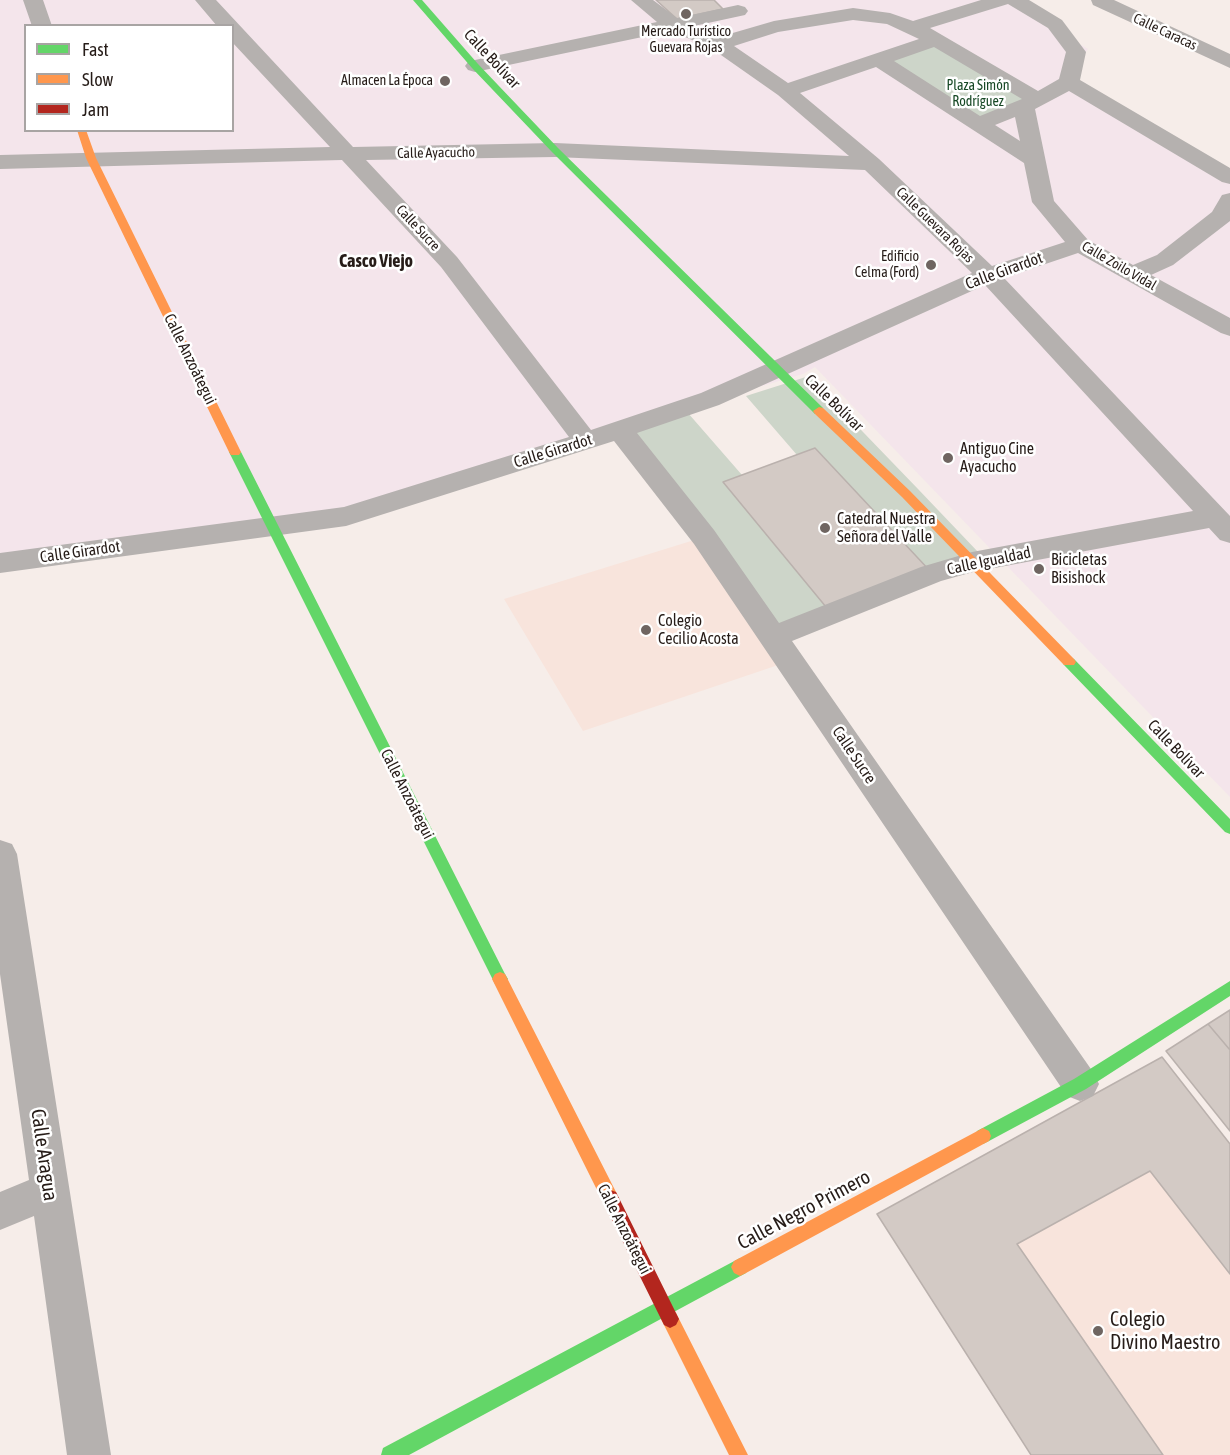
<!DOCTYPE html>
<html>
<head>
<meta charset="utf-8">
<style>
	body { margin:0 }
	#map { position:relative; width:1230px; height:1455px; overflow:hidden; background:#f6ede9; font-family:"Asap Condensed",sans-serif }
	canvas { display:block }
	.legend { position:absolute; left:24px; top:24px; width:210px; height:108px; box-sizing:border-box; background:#fff; border:2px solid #a8a4a3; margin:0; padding:8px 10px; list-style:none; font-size:18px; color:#261c18 }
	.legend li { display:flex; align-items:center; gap:12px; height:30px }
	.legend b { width:30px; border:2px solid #a8a4a3 }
</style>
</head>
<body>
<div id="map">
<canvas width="1230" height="1455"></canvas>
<ul class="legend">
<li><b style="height:8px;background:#63d668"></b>Fast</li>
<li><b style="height:8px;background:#ff974d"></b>Slow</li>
<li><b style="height:8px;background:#b3261e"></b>Jam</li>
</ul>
</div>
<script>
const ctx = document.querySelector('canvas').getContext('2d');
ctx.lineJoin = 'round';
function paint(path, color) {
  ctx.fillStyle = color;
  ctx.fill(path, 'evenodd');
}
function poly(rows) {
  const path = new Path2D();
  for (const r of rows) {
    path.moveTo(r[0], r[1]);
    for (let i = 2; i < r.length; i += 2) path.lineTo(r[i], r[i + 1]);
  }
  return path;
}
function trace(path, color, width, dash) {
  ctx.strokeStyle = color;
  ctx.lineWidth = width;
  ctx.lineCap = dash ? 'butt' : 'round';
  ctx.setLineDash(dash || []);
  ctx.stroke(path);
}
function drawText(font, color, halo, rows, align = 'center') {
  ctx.font = font + ' "Asap Condensed",sans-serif';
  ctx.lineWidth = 5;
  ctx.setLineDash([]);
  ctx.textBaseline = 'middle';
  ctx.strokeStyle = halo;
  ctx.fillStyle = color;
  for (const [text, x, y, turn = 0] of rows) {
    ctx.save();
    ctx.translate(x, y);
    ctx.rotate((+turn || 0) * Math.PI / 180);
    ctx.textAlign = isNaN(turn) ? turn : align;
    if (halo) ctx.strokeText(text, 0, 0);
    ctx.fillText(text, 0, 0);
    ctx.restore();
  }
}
const commercial = poly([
	[0,0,1005,0,1088,49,1064,80,1230,182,1230,797,815,367,803,374,307,520,0,555],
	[26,26,232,26,232,130,26,130]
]);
const built = poly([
	[704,537,790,661,583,731,504,599],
	[1162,1057,1230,1144,1230,1455,1046,1455,887,1208]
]);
const green = poly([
	[936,40,1038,100,979,124,879,60],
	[809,376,918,489,979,553,931,572,815,448,797,455,746,396],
	[688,413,742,475,723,482,831,613,773,636,632,430]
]);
const building = poly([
	[656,0,714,0,723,9,677,19,656,0],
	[815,448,931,572,831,613,723,482,815,448],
	[1230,1010,1230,1050,1208,1024,1230,1010],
	[1208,1024,1230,1050,1230,1131,1166,1051,1208,1024],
	[1162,1057,1230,1144,1230,1274,1150,1171,1017,1244,1163,1455,1031,1455,877,1214,1162,1057]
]);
const street = poly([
	[23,0,43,0,52,26,32,26,23,0],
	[195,0,216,0,353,147,555,143,849,156,778,95,711,48,671,31,475,72,468,70,465,66,468,62,475,60,657,22,631,0,653,0,677,18,738,5,745,7,748,11,745,15,694,26,719,37,774,21,853,8,890,13,913,21,981,0,1029,0,1062,20,1086,52,1080,80,1230,168,1230,184,1222,182,1069,91,1035,109,1054,201,1088,240,1133,265,1157,255,1212,212,1222,195,1230,193,1230,221,1173,265,1151,275,1230,318,1230,336,1221,333,1078,253,1004,278,1230,516,1230,543,1220,540,1209,528,973,572,941,581,792,641,1093,1072,1099,1084,1093,1096,1080,1101,1067,1096,694,544,614,441,346,526,0,573,0,553,344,507,569,437,441,267,342,160,0,169,0,155,330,147,232,42,232,26,217,26,195,0],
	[1008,4,1048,28,1066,52,1059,79,1038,91,930,28,1008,4],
	[853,20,887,24,919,39,788,83,734,46,778,32,853,20],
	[934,47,1022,99,980,116,894,61,934,47],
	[876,67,1024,163,1032,202,1065,242,992,266,879,159,800,93,876,67],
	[1015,117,1020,141,995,125,1015,117],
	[555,157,865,170,972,273,701,393,591,430,457,257,366,160,555,157],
	[985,285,1193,511,972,552,921,567,779,623,714,530,637,433,719,405,985,285],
	[1091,0,1114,0,1230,54,1230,68,1093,5,1091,0],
	[0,840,12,844,17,854,111,1455,67,1455,34,1216,0,1230,0,1192,29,1180,0,974,0,840]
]);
const fast = poly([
	[413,0,422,0,478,64,558,148,823,408,823,414,815,414,552,152,472,68,413,0],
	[235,448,241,452,505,974,508,979,505,984,500,986,495,984,229,452,235,448],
	[1069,657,1074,659,1230,819,1230,834,1225,832,1064,665,1062,662,1064,659,1069,657],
	[1230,981,1230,996,1086,1089,989,1141,983,1144,977,1141,975,1136,977,1131,1074,1079,1230,981],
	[740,1258,746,1261,749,1267,746,1273,409,1455,381,1455,383,1448,740,1258]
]);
const slow = poly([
	[77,130,86,130,96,158,241,452,239,455,231,455,229,452,86,158,77,130],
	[819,407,823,408,910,491,1074,659,1076,662,1074,665,1064,665,902,497,815,414,813,411,819,407],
	[500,972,505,974,616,1192,618,1198,616,1204,610,1206,604,1204,492,979,495,974,500,972],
	[983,1128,989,1131,991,1136,989,1141,746,1273,740,1276,734,1273,731,1267,734,1261,983,1128],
	[670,1310,676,1313,748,1455,729,1455,661,1319,664,1313,670,1310]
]);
const jam = poly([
	[610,1190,616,1192,676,1313,679,1319,676,1325,670,1328,664,1325,604,1204,602,1198,604,1192,610,1190]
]);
const markers = [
	[686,14,6,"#6f6561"],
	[445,81,6,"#6f6561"],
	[931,265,6,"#6f6561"],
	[948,458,6,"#6f6561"],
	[825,528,6,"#6f6561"],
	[1039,569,6,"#6f6561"],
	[646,630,6,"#6f6561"],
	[1098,1331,6,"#6f6561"]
];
const farPoinames = [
	["Mercado Turístico",686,32,"center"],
	["Guevara Rojas",686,48,"center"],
	["Almacen La Época",433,81],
	["Edificio",919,257],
	["Celma (Ford)",919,273]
];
const farStreetnames = [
	["Calle Caracas",1165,32,25],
	["Calle Ayacucho",436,153,-1],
	["Calle Guevara Rojas",935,225,44],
	["Calle Sucre",418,228,47],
	["Calle Zoilo Vidal",1119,266,30]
];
const farParknames = [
	["Plaza Simón",978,86],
	["Rodríguez",978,102]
];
const streetNames = [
	["Calle Bolívar",492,59,47],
	["Calle Girardot",1004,271,-20],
	["Calle Anzoátegui",190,359,64],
	["Calle Bolívar",834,403,44],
	["Calle Girardot",553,451,-17],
	["Calle Girardot",80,552,-8],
	["Calle Igualdad",989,561,-12],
	["Calle Bolívar",1176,749,46],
	["Calle Sucre",854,755,56],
	["Calle Anzoátegui",407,794,63],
	["Calle Anzoátegui",624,1229,63]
];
const poiNames = [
	["Antiguo Cine",960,449],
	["Ayacucho",960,467],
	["Catedral Nuestra",837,519],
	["Señora del Valle",837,537],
	["Bicicletas",1051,560],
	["Bisishock",1051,578],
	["Colegio",658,621],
	["Cecilio Acosta",658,639]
];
const farDistrictnames = [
	["Casco Viejo",376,261]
];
const nearStreetnames = [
	["Calle Aragua",44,1155,82],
	["Calle Negro Primero",804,1210,-28]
];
const nearPoinames = [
	["Colegio",1110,1320],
	["Divino Maestro",1110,1343]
];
paint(commercial, '#f4e5eb');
paint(built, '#f8e4dc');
paint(green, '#cdd5c9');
paint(building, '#d3cac5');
trace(building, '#bab1ad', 1.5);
paint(street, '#b5b1af');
paint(fast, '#63d668');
paint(slow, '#ff974d');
paint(jam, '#b3261e');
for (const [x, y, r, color] of markers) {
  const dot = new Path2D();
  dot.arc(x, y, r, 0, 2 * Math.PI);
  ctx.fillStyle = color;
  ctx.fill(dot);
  trace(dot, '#fff', 2);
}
drawText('14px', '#261c18', '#fff', farPoinames, 'right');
drawText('14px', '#261c18', '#fff', farStreetnames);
drawText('14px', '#174825', '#fff', farParknames);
drawText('16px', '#261c18', '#fff', streetNames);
drawText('16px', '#261c18', '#fff', poiNames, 'left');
drawText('bold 18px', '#261c18', '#fff', farDistrictnames);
drawText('20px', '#261c18', '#fff', nearStreetnames);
drawText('20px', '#261c18', '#fff', nearPoinames, 'left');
</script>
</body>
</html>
